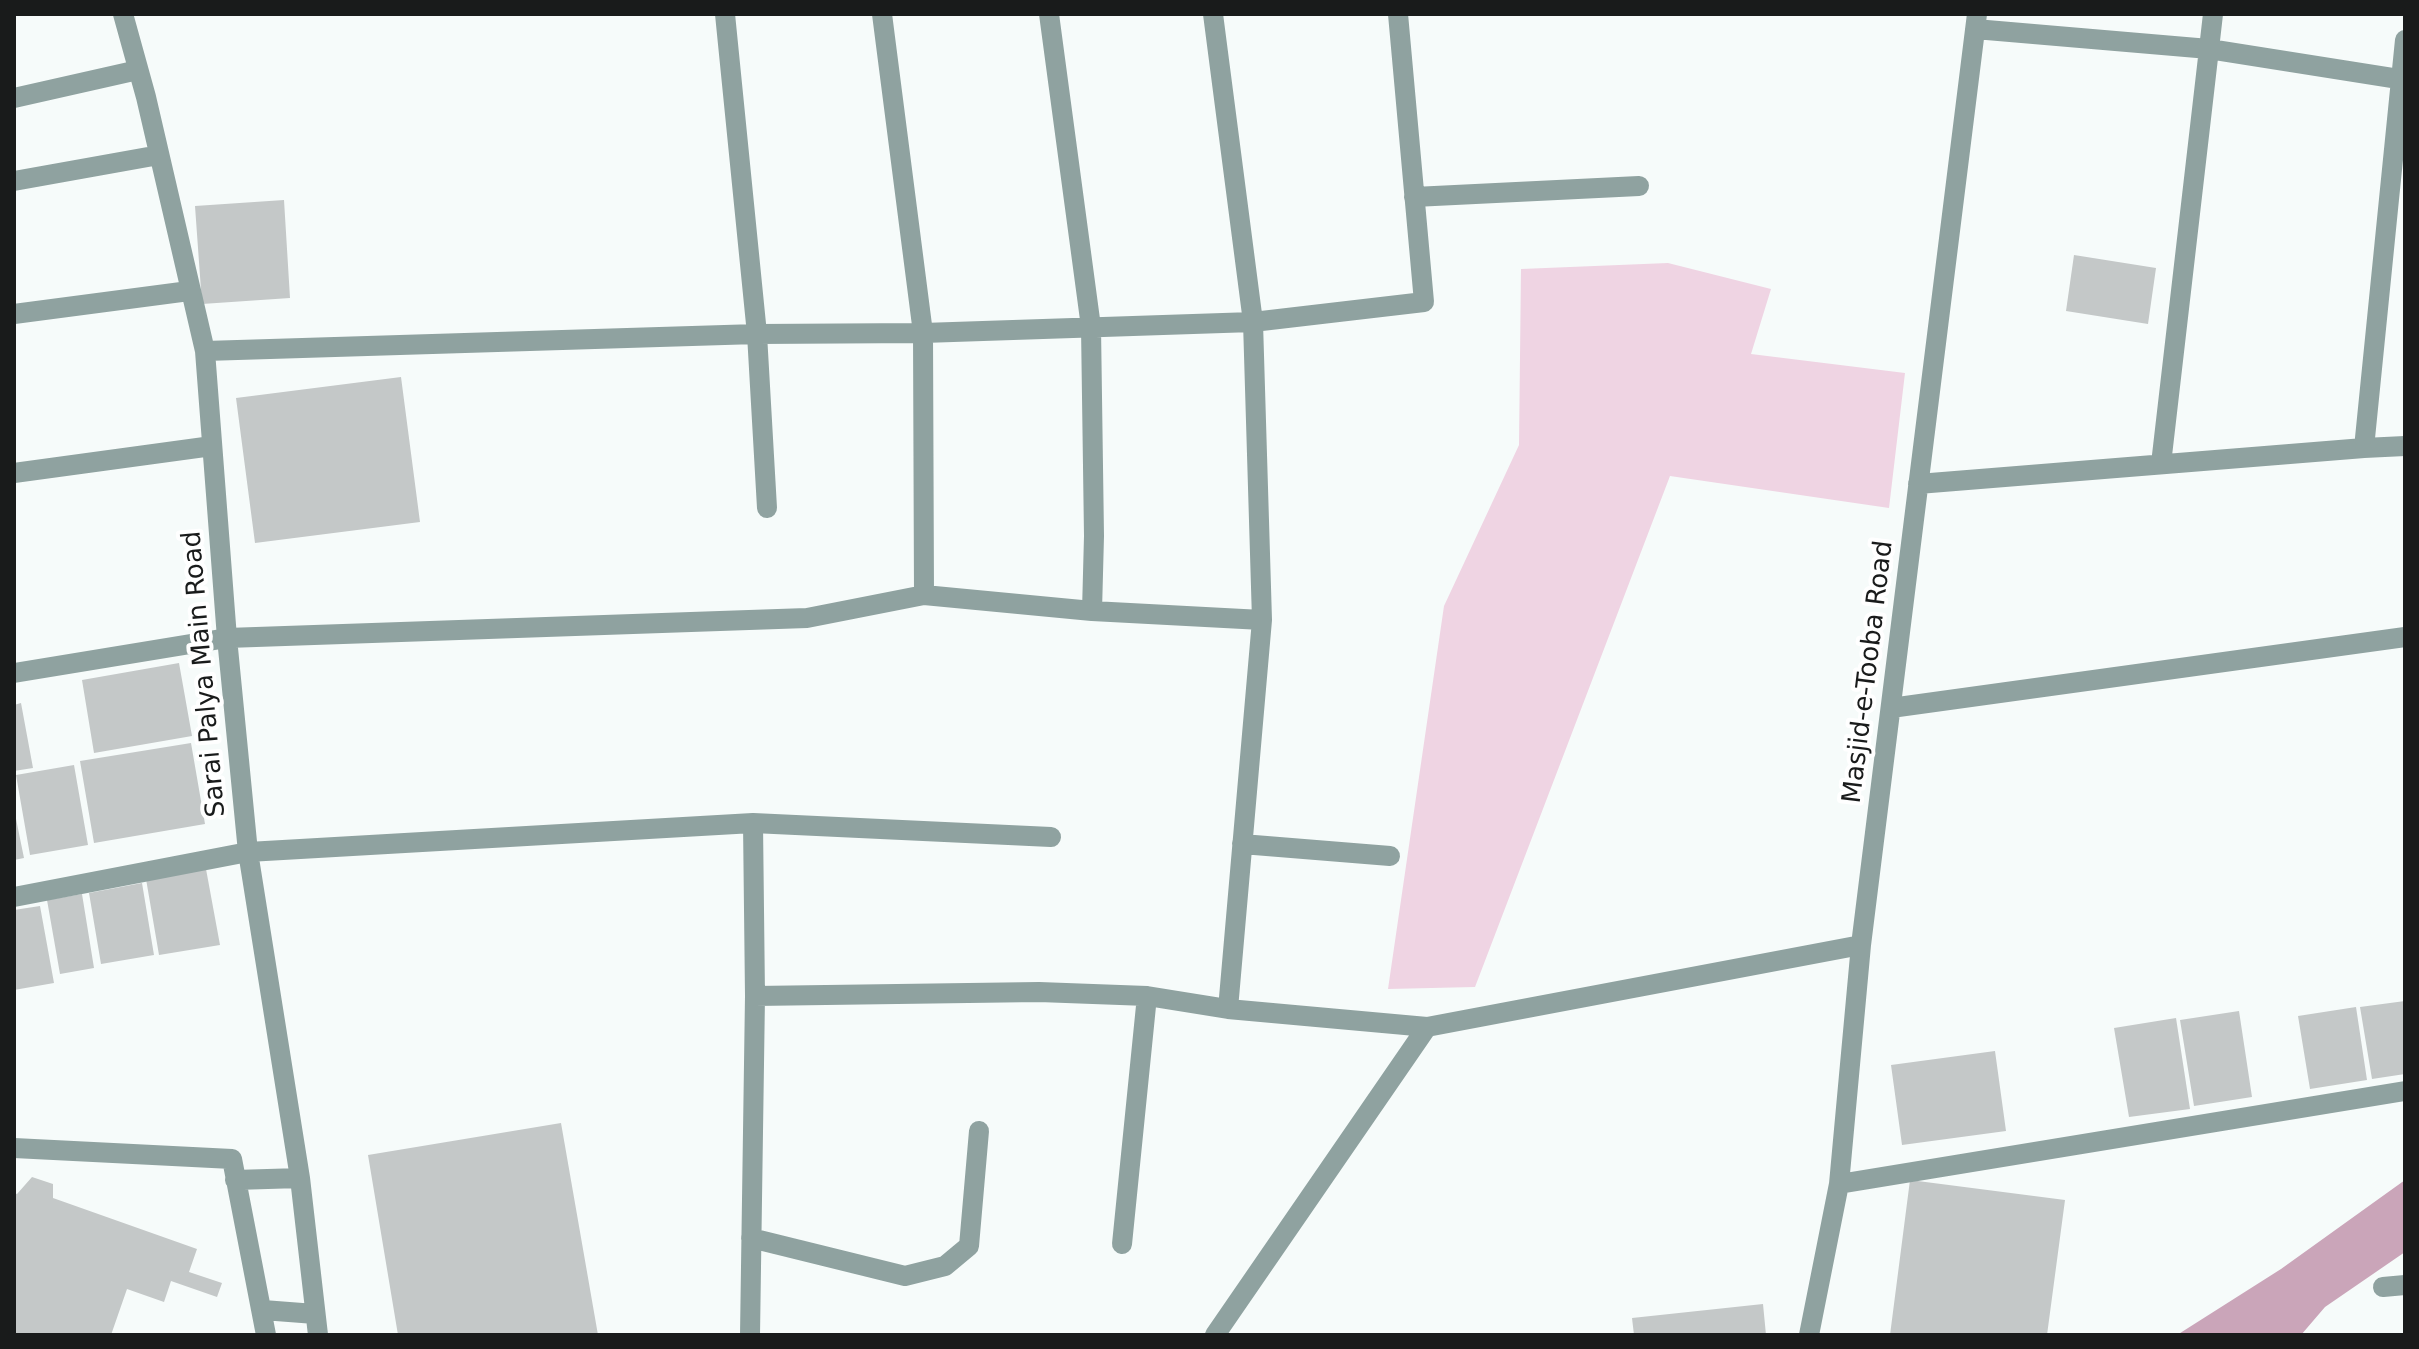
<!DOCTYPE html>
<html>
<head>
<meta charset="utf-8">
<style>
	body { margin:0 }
	#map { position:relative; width:2419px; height:1349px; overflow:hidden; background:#f6fbfa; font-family:"DejaVu Sans",sans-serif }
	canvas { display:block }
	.frame { position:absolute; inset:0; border:16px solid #191b1b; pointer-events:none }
</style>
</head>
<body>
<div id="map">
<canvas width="2419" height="1349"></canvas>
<div class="frame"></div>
</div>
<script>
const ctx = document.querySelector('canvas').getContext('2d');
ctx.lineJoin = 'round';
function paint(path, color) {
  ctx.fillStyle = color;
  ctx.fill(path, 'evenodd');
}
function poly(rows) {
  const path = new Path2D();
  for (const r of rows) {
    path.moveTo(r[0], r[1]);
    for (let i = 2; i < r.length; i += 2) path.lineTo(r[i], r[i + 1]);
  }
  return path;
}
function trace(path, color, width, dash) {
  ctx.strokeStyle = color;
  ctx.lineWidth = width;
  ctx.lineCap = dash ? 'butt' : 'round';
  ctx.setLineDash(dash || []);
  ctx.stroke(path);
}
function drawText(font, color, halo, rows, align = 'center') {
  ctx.font = font + ' "DejaVu Sans",sans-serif';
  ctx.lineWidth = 8;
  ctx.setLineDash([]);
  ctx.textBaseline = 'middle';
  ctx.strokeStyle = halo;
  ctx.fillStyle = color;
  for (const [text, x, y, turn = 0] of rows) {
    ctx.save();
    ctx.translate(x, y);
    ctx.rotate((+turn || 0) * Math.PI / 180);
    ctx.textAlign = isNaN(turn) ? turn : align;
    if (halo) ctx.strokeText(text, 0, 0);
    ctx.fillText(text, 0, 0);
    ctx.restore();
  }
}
const green = poly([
	[1668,263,1771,289,1751,354,1905,373,1889,508,1670,476,1475,987,1388,989,1444,606,1519,445,1521,269]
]);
const water = poly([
	[2405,1180,2405,1252,2325,1307,2301,1335,2177,1335,2281,1269]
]);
const building = poly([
	[284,200,290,298,202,304,195,206],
	[2074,255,2156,268,2148,324,2066,311],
	[401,377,420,522,255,543,236,398],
	[179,663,192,736,94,753,82,680],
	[21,703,33,768,14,771,14,705],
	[191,743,205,824,94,843,80,761],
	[74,765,88,845,30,855,16,775],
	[14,809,24,858,14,860],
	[206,869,220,945,159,955,146,879],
	[142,883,154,955,101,964,89,893],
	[82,894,94,968,60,974,47,900],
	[40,906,54,983,14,990,14,910],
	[2405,1001,2405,1074,2372,1079,2360,1007],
	[2356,1007,2367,1080,2310,1089,2298,1016],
	[2239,1011,2252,1097,2194,1106,2180,1020],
	[2176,1018,2190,1109,2129,1117,2114,1028],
	[1995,1051,2006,1131,1902,1145,1891,1065],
	[561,1123,598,1335,398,1335,368,1155],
	[32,1177,53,1184,53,1198,197,1249,189,1272,222,1283,217,1297,171,1281,164,1302,127,1289,111,1335,15,1335,14,1193,17,1194],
	[1910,1180,2065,1200,2047,1335,1890,1335],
	[1763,1304,1766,1335,1634,1335,1632,1318]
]);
const minor = poly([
	[123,14,146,97,205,351,227,638,248,852,300,1178,318,1335],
	[725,14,757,334,767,508],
	[882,14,923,333,924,595],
	[1049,14,1091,327,1094,536,1092,611],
	[1213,14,1253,322,1262,620,1228,1009],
	[2213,14,2209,49,2405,80],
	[1975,29,2209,49,2161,464],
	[14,98,138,70],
	[14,181,159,155],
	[1414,197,1639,186],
	[14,314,189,291],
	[205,351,757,334,923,333,1253,322,1424,302,1398,14],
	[2364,448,2405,446],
	[14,473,212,446],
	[1918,484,2364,448,2405,40],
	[14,673,227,638,807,618,924,595,1092,611,1262,620],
	[1891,708,2405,637],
	[753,823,1051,837],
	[1242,844,1390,856],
	[14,897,248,852,753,823,755,996,1039,992,1147,996,1228,1009,1427,1027,1861,945],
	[14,1148,232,1159,266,1335],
	[235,1180,300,1178],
	[1839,1184,2405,1091],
	[751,1238,905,1276,945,1266,969,1246,979,1131],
	[1122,1244,1147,996],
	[2383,1287,2405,1285],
	[263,1310,315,1314],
	[750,1335,755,996],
	[1215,1335,1427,1027],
	[1809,1335,1839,1184,1861,945,1977,14]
]);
const streetNames = [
	["Masjid-e-Tooba Road",1869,672,-83],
	["Sarai Palya Main Road",205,674,-95]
];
paint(green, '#efd4e3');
paint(water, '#caa5b9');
paint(building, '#c4c8c8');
trace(minor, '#8fa2a0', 20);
drawText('26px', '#191b1b', '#fff', streetNames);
</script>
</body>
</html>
